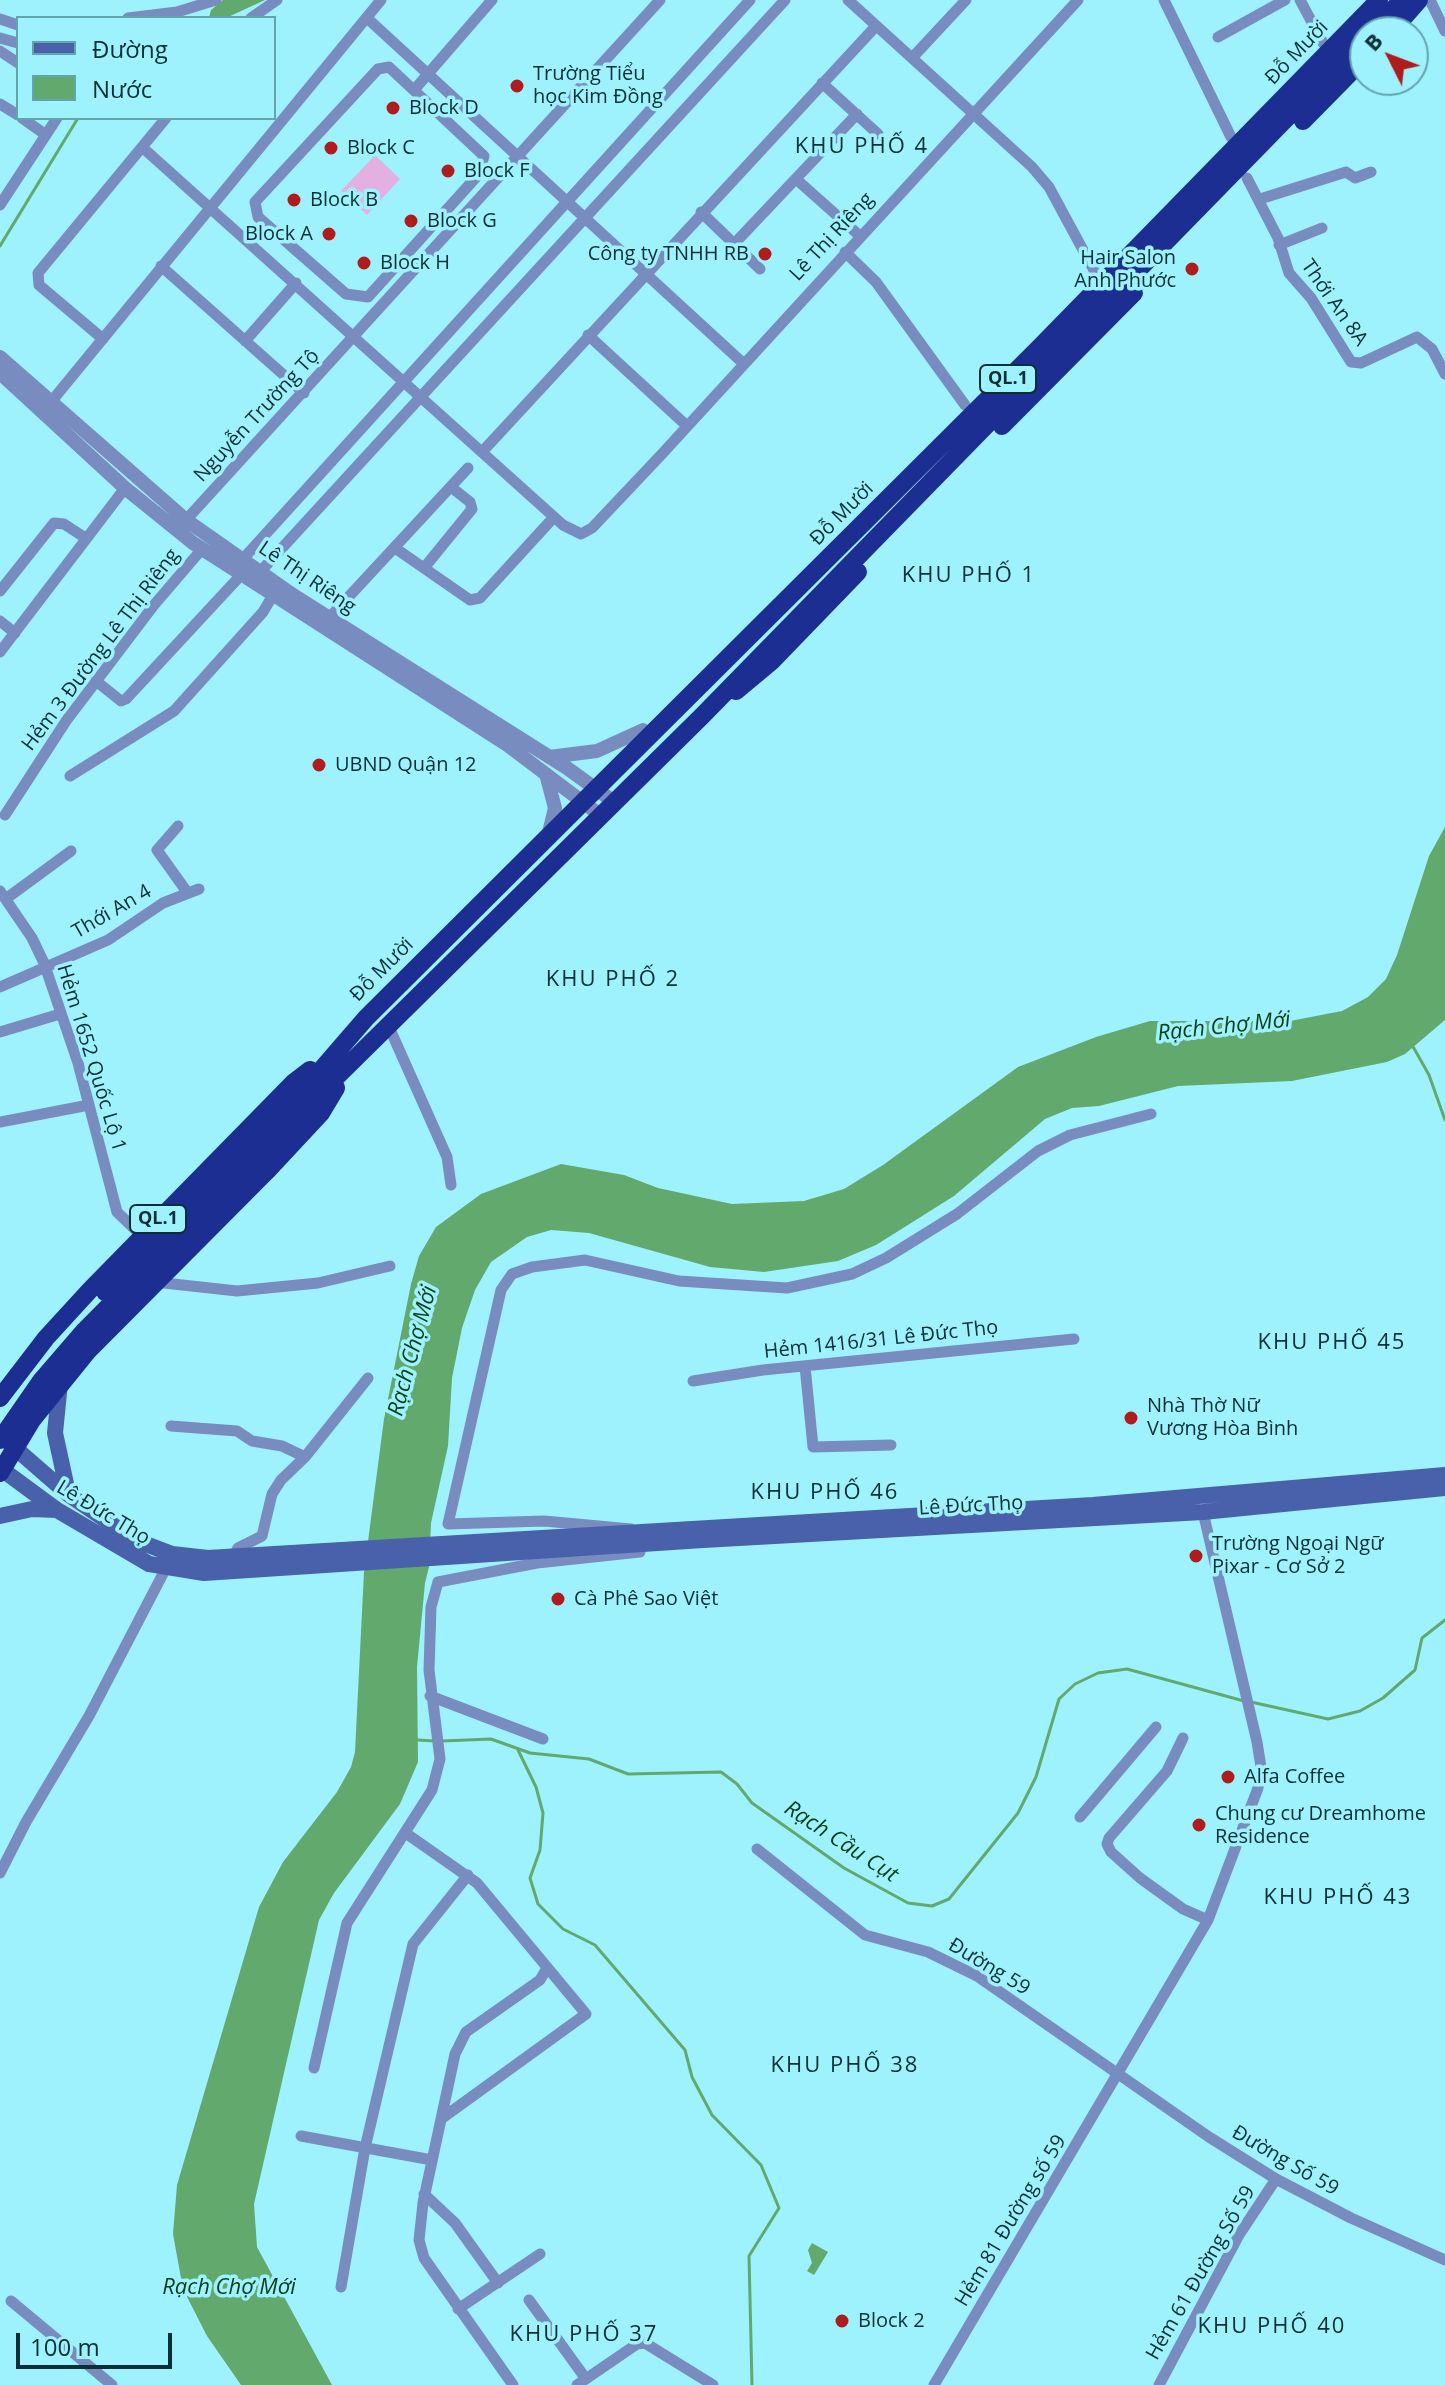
<!DOCTYPE html>
<html>
<head>
<meta charset="utf-8">
<style>
	body { margin:0 }
	#map { position:relative; width:1445px; height:2385px; overflow:hidden; background:#9ef2fe; font-family:"Open Sans",sans-serif }
	canvas { display:block }
	.legend { position:absolute; left:16px; top:16px; width:260px; height:104px; box-sizing:border-box; background:#9ef2fe; border:2px solid #63a4ad; margin:0; padding:10px 14px; list-style:none; font-size:24px; color:#0a2f34 }
	.legend li { display:flex; align-items:center; gap:16px; height:40px }
	.legend b { width:40px; border:2px solid #63a4ad }
	.north { position:absolute; left:1349px; top:16px; width:80px; height:80px; box-sizing:border-box; background:#9ef2fe; border:2px solid #63a4ad; border-radius:50%; rotate:312deg; font-size:22px; font-weight:700; line-height:32px; text-align:center; color:#0a2f34 }
	.north::after { content:''; display:block; margin:auto; width:28px; height:36px; background:#ae1d1b; clip-path:polygon(50% 0,100% 100%,50% 72%,0 100%) }
	.scale { position:absolute; left:16px; top:2333px; width:156px; height:36px; box-sizing:border-box; border:4px solid #0a2f34; border-top:0; padding-left:10px; font-size:24px; line-height:28px; white-space:nowrap; color:#0a2f34; -webkit-text-stroke:6px #9ef2fe; paint-order:stroke }
</style>
</head>
<body>
<div id="map">
<canvas width="1445" height="2385"></canvas>
<ul class="legend">
<li><b style="height:10px;background:#4861aa"></b>Đường</li>
<li><b style="height:22px;background:#61a96c"></b>Nước</li>
</ul>
<div class="north">B</div>
<div class="scale">100 m</div>
</div>
<script>
const ctx = document.querySelector('canvas').getContext('2d');
ctx.lineJoin = 'round';
function paint(path, color) {
  ctx.fillStyle = color;
  ctx.fill(path, 'evenodd');
}
function poly(rows) {
  const path = new Path2D();
  for (const r of rows) {
    path.moveTo(r[0], r[1]);
    for (let i = 2; i < r.length; i += 2) path.lineTo(r[i], r[i + 1]);
  }
  return path;
}
function trace(path, color, width, dash) {
  ctx.strokeStyle = color;
  ctx.lineWidth = width;
  ctx.lineCap = dash ? 'butt' : 'round';
  ctx.setLineDash(dash || []);
  ctx.stroke(path);
}
function drawText(font, color, halo, rows, align = 'center') {
  ctx.font = font + ' "Open Sans",sans-serif';
  ctx.lineWidth = 7;
  ctx.setLineDash([]);
  ctx.textBaseline = 'middle';
  ctx.strokeStyle = halo;
  ctx.fillStyle = color;
  for (const [text, x, y, turn = 0] of rows) {
    ctx.save();
    ctx.translate(x, y);
    ctx.rotate((+turn || 0) * Math.PI / 180);
    ctx.textAlign = isNaN(turn) ? turn : align;
    if (halo) ctx.strokeText(text, 0, 0);
    ctx.fillText(text, 0, 0);
    ctx.restore();
  }
}
const green = poly([
	[375,155,400,179,367,215,341,191]
]);
const water = poly([
	[223,0,265,0,226,18,209,18,211,10],
	[1445,827,1445,1020,1405,1054,1387,1062,1292,1081,1178,1086,1099,1106,1072,1108,1045,1119,954,1196,876,1245,838,1261,764,1272,710,1267,589,1233,551,1230,527,1237,491,1262,475,1290,462,1328,452,1378,448,1446,431,1523,429,1567,425,1583,417,1667,418,1762,400,1804,334,1893,319,1920,254,2204,257,2247,332,2385,241,2385,207,2336,183,2289,173,2234,177,2185,259,1907,283,1862,337,1792,351,1767,355,1752,364,1572,384,1419,411,1284,419,1256,436,1227,481,1194,561,1164,624,1175,658,1188,732,1204,804,1201,844,1189,883,1165,1018,1067,1096,1037,1150,1021,1290,1021,1342,1011,1368,997,1386,979,1397,955,1429,856],
	[812,2243,828,2252,814,2275,807,2271,812,2263,808,2250]
]);
const stream = poly([
	[0,246,78,118],
	[1411,1043,1429,1075,1445,1120],
	[1251,1702,1328,1719,1360,1711,1383,1698,1415,1670,1422,1638,1445,1620],
	[418,1740,434,1741],
	[442,1741,491,1739,530,1753,589,1759,628,1774,721,1772,737,1784,752,1803,844,1868,908,1903,932,1906,949,1899,1018,1813,1036,1777,1059,1699,1075,1684,1098,1673,1127,1669,1244,1701],
	[518,1750,536,1787,543,1813,540,1850,530,1878,538,1904,563,1929,595,1945,685,2050,692,2077,712,2115,761,2165,779,2208,749,2256,752,2385]
]);
const minor = poly([
	[848,0,1032,167,1049,187,1096,274],
	[1164,0,1231,137],
	[1300,0,1323,43],
	[1430,0,1445,31],
	[128,18,177,12,216,0],
	[251,18,277,0],
	[367,18,744,364],
	[0,19,18,25],
	[1218,37,1285,0],
	[0,38,18,43],
	[0,51,18,63],
	[912,58,966,0],
	[389,67,484,156,479,174,368,297,346,294,258,217,255,202,378,69,389,67],
	[822,83,878,134],
	[414,90,492,0],
	[0,104,18,115],
	[22,118,46,135],
	[142,147,563,525,581,534,592,528,661,455,1078,0],
	[1247,178,1278,238,1289,273,1311,298,1351,362,1361,363,1417,337,1432,349,1445,374],
	[796,179,860,236],
	[1260,199,1346,172,1355,178,1371,172],
	[0,205,57,118],
	[701,212,760,269],
	[734,244,857,114],
	[1279,245,1322,228],
	[845,252,876,282,965,405],
	[161,266,304,393],
	[588,335,687,426],
	[103,339,39,285,38,273,166,118],
	[245,341,296,283],
	[46,408,381,0],
	[482,452,876,26],
	[186,520,660,0],
	[395,548,470,600,480,598,554,517],
	[243,559,750,0],
	[424,568,472,509,470,502,451,487],
	[260,572,785,0],
	[0,591,54,523,64,524,84,537],
	[329,618,468,468],
	[0,621,15,633],
	[0,652,125,488],
	[96,681,121,701,126,699,241,575],
	[70,776,174,711,263,612,273,595],
	[5,815,66,721,154,605,202,549],
	[178,826,157,850,187,892],
	[0,891,32,938,44,963,78,1063,117,1212,142,1236],
	[7,898,71,851],
	[0,987,108,940,163,903,199,889],
	[389,1027,447,1157,451,1185],
	[0,1032,60,1014],
	[0,1122,89,1105],
	[155,1282,237,1291,318,1283,390,1266],
	[805,1366,813,1447,891,1445],
	[693,1381,763,1370,1074,1339],
	[171,1426,237,1431,252,1441,282,1446,305,1457],
	[631,1529,544,1521,448,1524,501,1290,512,1274,532,1267,585,1260,679,1281,787,1288,852,1274,886,1258,957,1214,1038,1151,1070,1135,1151,1114],
	[233,1557,238,1548,262,1536,272,1494,281,1480,305,1457,368,1378],
	[430,1696,543,1739],
	[1183,1738,1167,1771,1109,1838,1107,1844,1111,1852,1140,1878,1183,1909,1208,1920],
	[1080,1817,1156,1727],
	[407,1834,477,1883,586,2014,441,2119],
	[757,1849,865,1935,928,1952,977,1976,1209,2137,1276,2179,1351,2218,1445,2260],
	[0,1873,26,1822,89,1716,166,1568],
	[314,2068,347,1923,432,1790,440,1759,429,1670,431,1607,438,1582,537,1563,640,1552],
	[301,2136,432,2160],
	[424,2194,455,2223,498,2283],
	[341,2287,365,2148,413,1944,468,1875],
	[529,2300,586,2379],
	[11,2301,112,2385],
	[458,2309,540,2254],
	[513,2385,424,2258,419,2240,423,2203,455,2054,466,2032,540,1980,547,1968],
	[577,2385,637,2344,645,2343,713,2385],
	[934,2385,1208,1920,1258,1788,1261,1767,1257,1742,1203,1512],
	[1159,2385,1239,2235,1276,2179]
]);
const tertiary = poly([
	[0,357,186,520,293,595,567,768,614,802],
	[0,373,125,488,193,543,506,744,600,815],
	[549,757,597,751,643,730],
	[546,774,555,808,549,833]
]);
const secondary = poly([
	[60,1383,55,1433,68,1493],
	[7,1441,69,1495,135,1540,172,1554,208,1558,1093,1505,1445,1475],
	[0,1468,57,1510,149,1564,204,1573,703,1540,1203,1512,1445,1488],
	[0,1516,32,1509,57,1510]
]);
const trunk = poly([
	[1371,32,1402,0],
	[1391,32,1419,0],
	[1303,121,1365,58],
	[1002,426,1134,293],
	[736,691,772,661,858,572],
	[302,1092,366,1018,1039,348,1379,0],
	[312,1101,702,716,1365,38],
	[0,1398,46,1338,90,1290,293,1083,310,1070],
	[0,1473,32,1420,87,1352,266,1172,321,1113,336,1088]
]);
const trunkBridge = poly([
	[105,1292,302,1092],
	[0,1440,41,1381,85,1330,312,1101]
]);
const markers = [
	[517,86,8,"#ae1d1b"],
	[393,108,8,"#ae1d1b"],
	[331,148,8,"#ae1d1b"],
	[448,171,8,"#ae1d1b"],
	[294,200,8,"#ae1d1b"],
	[411,221,8,"#ae1d1b"],
	[329,234,8,"#ae1d1b"],
	[765,254,8,"#ae1d1b"],
	[364,263,8,"#ae1d1b"],
	[1192,269,8,"#ae1d1b"],
	[319,765,8,"#ae1d1b"],
	[1131,1418,8,"#ae1d1b"],
	[1196,1556,8,"#ae1d1b"],
	[558,1599,8,"#ae1d1b"],
	[1228,1777,8,"#ae1d1b"],
	[1199,1825,8,"#ae1d1b"],
	[842,2321,8,"#ae1d1b"]
];
const shields = [
	[1008,379,56],
	[158,1219,56]
];
const shieldNames = [
	["QL.1",1008,379],
	["QL.1",158,1219]
];
const streetNames = [
	["Đỗ Mười",1297,53,-46],
	["Lê Thị Riêng",832,237,-47],
	["Thới An 8A",1334,303,55],
	["Nguyễn Trường Tộ",257,416,-47],
	["Đỗ Mười",842,514,-45],
	["Lê Thị Riêng",307,578,34],
	["Hẻm 3 Đường Lê Thị Riêng",101,650,-53],
	["Thới An 4",112,912,-30],
	["Đỗ Mười",382,970,-45],
	["Hẻm 1652 Quốc Lộ 1",91,1058,73],
	["Hẻm 1416/31 Lê Đức Thọ",881,1340,-6],
	["Lê Đức Thọ",971,1506,-3],
	["Lê Đức Thọ",103,1513,31],
	["Đường 59",989,1967,31],
	["Đường Số 59",1285,2161,30],
	["Hẻm 81 Đường số 59",1011,2221,-59],
	["Hẻm 61 Đường Số 59",1201,2273,-60]
];
const poiNames = [
	["Trường Tiểu",533,74],
	["học Kim Đồng",533,97],
	["Block D",409,108],
	["Block C",347,148],
	["Block F",464,171],
	["Block B",310,200],
	["Block G",427,221],
	["Block A",313,234,"right"],
	["Công ty TNHH RB",749,254,"right"],
	["Hair Salon",1176,258,"right"],
	["Anh Phước",1176,281,"right"],
	["Block H",380,263],
	["UBND Quận 12",335,765],
	["Nhà Thờ Nữ",1147,1406],
	["Vương Hòa Bình",1147,1429],
	["Trường Ngoại Ngữ",1212,1544],
	["Pixar - Cơ Sở 2",1212,1567],
	["Cà Phê Sao Việt",574,1599],
	["Alfa Coffee",1244,1777],
	["Chung cư Dreamhome",1215,1814],
	["Residence",1215,1837],
	["Block 2",858,2321]
];
const neighbourhoodNames = [
	["KHU PHỐ 4",862,147],
	["KHU PHỐ 1",969,576],
	["KHU PHỐ 2",613,980],
	["KHU PHỐ 45",1332,1343],
	["KHU PHỐ 46",825,1493],
	["KHU PHỐ 43",1338,1898],
	["KHU PHỐ 38",845,2066],
	["KHU PHỐ 40",1272,2327],
	["KHU PHỐ 37",584,2335]
];
const waterNames = [
	["Rạch Chợ Mới",1224,1027,-6],
	["Rạch Chợ Mới",413,1351,-75],
	["Rạch Cầu Cụt",841,1842,33],
	["Rạch Chợ Mới",229,2288]
];
paint(green, '#e4b0e2');
paint(water, '#61a96c');
trace(stream, '#61a96c', 3);
trace(minor, '#798cbf', 11);
trace(tertiary, '#798cbf', 14);
trace(secondary, '#4861aa', 16);
trace(trunk, '#1c2e92', 18);
trace(trunkBridge, '#1c2e92', 18);
for (const [x, y, r, color] of markers) {
  const dot = new Path2D();
  dot.arc(x, y, r, 0, 2 * Math.PI);
  ctx.fillStyle = color;
  ctx.fill(dot);
  trace(dot, '#9ef2fe', 3);
}
for (const [x, y, w] of shields) {
  const box = new Path2D();
  box.roundRect(x - w / 2, y - 14, w, 28, 6);
  ctx.fillStyle = '#9ef2fe';
  ctx.fill(box);
  trace(box, '#0a2f34', 2);
}
drawText('bold 18px', '#0a2f34', null, shieldNames);
drawText('20px', '#0a2f34', '#9ef2fe', streetNames);
drawText('20px', '#0a2f34', '#9ef2fe', poiNames, 'left');
ctx.letterSpacing = '2px';
drawText('22px', '#0a2f34', '#9ef2fe', neighbourhoodNames);
ctx.letterSpacing = '0px';
drawText('italic 22px', '#053d15', '#9ef2fe', waterNames);
</script>
</body>
</html>
